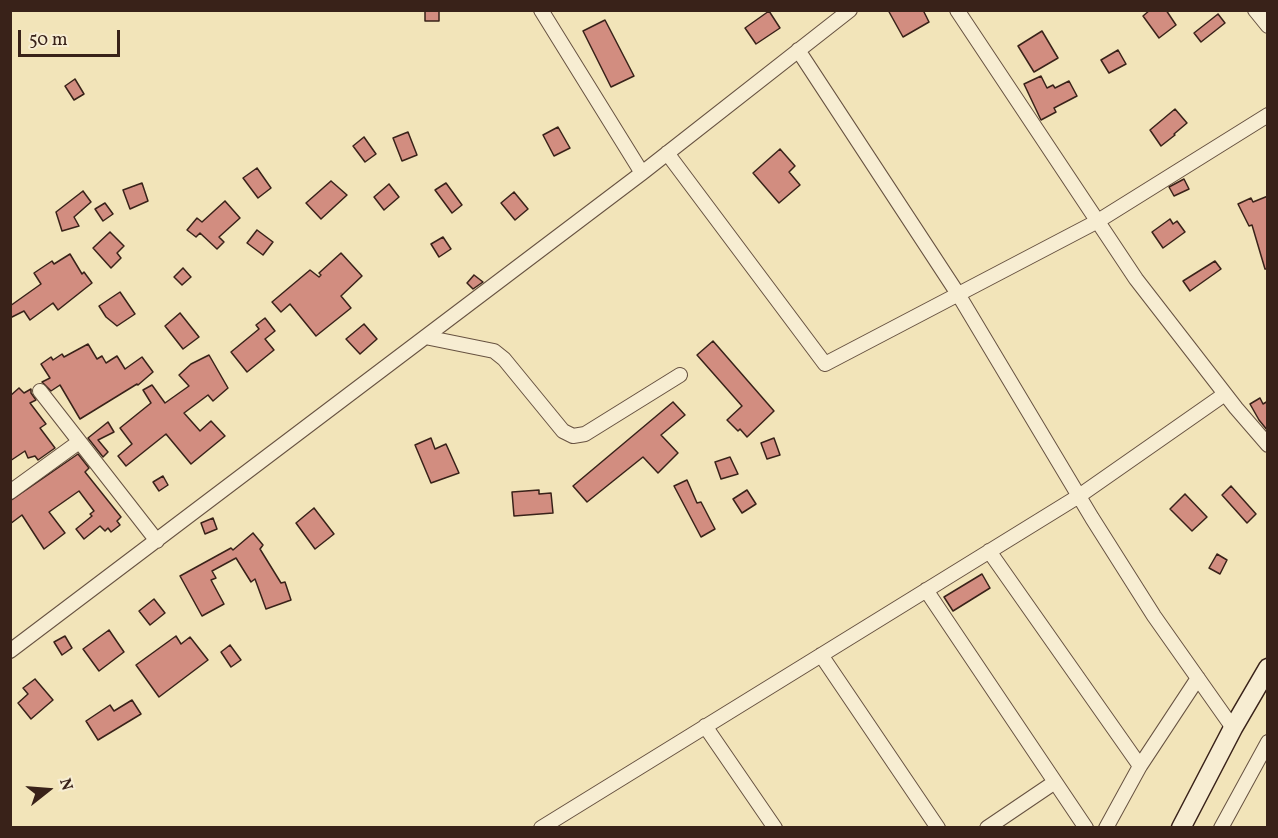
<!DOCTYPE html>
<html>
<head>
<meta charset="utf-8">
<style>
	body { margin:0 }
	#map { position:relative; width:1278px; height:838px; overflow:hidden; background:#f2e4b9; font-family:Vollkorn,serif }
	canvas { display:block }
	.frame { position:absolute; inset:0; border:12px solid #392219; pointer-events:none }
	.north { position:absolute; left:18px; top:760px; width:60px; height:60px; -webkit-text-stroke:4px #f7edd2; paint-order:stroke; rotate:73deg; font-size:16px; font-weight:700; line-height:24px; text-align:center; color:#392219 }
	.north::after { content:''; display:block; margin:auto; width:21px; height:27px; background:#392219; clip-path:polygon(50% 0,100% 100%,50% 72%,0 100%) }
	.scale { position:absolute; left:18px; top:30px; width:102px; height:27px; box-sizing:border-box; border:3px solid #392219; border-top:0; padding-left:8px; font-size:18px; line-height:21px; white-space:nowrap; color:#392219; -webkit-text-stroke:4px #f7edd2; paint-order:stroke }
</style>
</head>
<body>
<div id="map">
<canvas width="1278" height="838"></canvas>
<div class="frame"></div>
<div class="north">N</div>
<div class="scale">50 m</div>
</div>
<script>
const ctx = document.querySelector('canvas').getContext('2d');
ctx.lineJoin = 'round';
function paint(path, color) {
  ctx.fillStyle = color;
  ctx.fill(path, 'evenodd');
}
function poly(rows) {
  const path = new Path2D();
  for (const r of rows) {
    path.moveTo(r[0], r[1]);
    for (let i = 2; i < r.length; i += 2) path.lineTo(r[i], r[i + 1]);
  }
  return path;
}
function trace(path, color, width, dash) {
  ctx.strokeStyle = color;
  ctx.lineWidth = width;
  ctx.lineCap = dash ? 'butt' : 'round';
  ctx.setLineDash(dash || []);
  ctx.stroke(path);
}
const building = poly([
	[425,10,439,10,439,21,425,21,425,10],
	[888,10,923,10,929,22,903,37,888,10],
	[1150,10,1166,10,1176,25,1159,38,1143,16,1150,10],
	[769,11,780,28,756,44,745,28,769,11],
	[1218,14,1225,23,1201,42,1194,33,1218,14],
	[605,20,634,76,611,87,583,31,605,20],
	[1042,31,1058,58,1034,72,1018,46,1042,31],
	[1118,50,1126,64,1109,73,1101,60,1118,50],
	[1041,76,1047,88,1053,85,1055,88,1069,81,1077,96,1054,108,1056,112,1041,120,1024,84,1041,76],
	[75,79,84,94,74,100,65,86,75,79],
	[1175,109,1187,123,1174,134,1175,135,1161,146,1150,130,1175,109],
	[558,127,570,148,554,156,543,135,558,127],
	[408,132,417,155,402,161,393,138,408,132],
	[364,137,376,154,365,162,353,146,364,137],
	[780,149,795,166,789,172,800,185,779,203,753,173,780,149],
	[257,168,271,188,258,198,243,178,257,168],
	[1184,179,1189,189,1174,196,1169,187,1184,179],
	[331,181,347,195,321,219,306,203,331,181],
	[142,183,148,201,130,209,123,190,142,183],
	[446,183,462,205,452,213,435,190,446,183],
	[389,184,399,197,384,210,374,197,389,184],
	[83,191,91,202,74,217,79,226,62,231,56,212,83,191],
	[514,192,528,209,515,220,501,203,514,192],
	[1268,196,1268,269,1265,269,1252,225,1249,226,1238,204,1251,198,1253,202,1268,196],
	[225,201,240,218,219,237,224,242,217,249,200,233,196,237,187,230,197,218,202,222,225,201],
	[105,203,113,214,103,221,95,209,105,203],
	[1170,219,1173,224,1177,221,1185,232,1163,248,1152,232,1170,219],
	[257,230,273,242,263,255,247,243,257,230],
	[110,232,124,246,117,253,121,258,111,268,93,248,110,232],
	[443,237,451,249,439,257,431,244,443,237],
	[341,253,362,276,341,296,351,308,316,336,290,304,281,312,272,302,310,270,319,277,321,275,319,273,341,253],
	[70,254,82,274,84,272,92,283,58,310,53,303,30,320,24,311,10,318,10,306,41,284,34,273,52,261,54,264,70,254],
	[1215,261,1221,269,1190,291,1183,281,1215,261],
	[183,268,191,277,182,285,174,277,183,268],
	[474,275,483,282,473,289,467,283,474,275],
	[120,292,135,314,117,326,106,317,99,306,120,292],
	[180,313,199,337,183,349,165,326,180,313],
	[265,318,275,331,265,339,274,350,247,372,231,352,259,329,256,325,265,318],
	[364,324,377,339,360,354,346,339,364,324],
	[713,341,774,411,747,437,740,429,738,431,727,420,742,406,697,355,713,341],
	[88,344,97,359,102,356,106,363,117,356,125,369,142,357,153,372,138,385,137,384,80,419,60,385,51,391,42,382,50,378,41,364,51,357,53,360,62,354,64,357,88,344],
	[209,355,228,388,213,401,208,395,184,413,200,431,211,421,225,436,191,464,166,434,126,466,118,456,132,444,120,428,151,403,143,390,152,385,165,403,189,386,179,375,191,364,209,355],
	[19,388,24,393,31,389,31,393,36,400,30,403,46,424,40,428,55,448,38,460,35,456,28,458,25,451,10,461,10,396,19,388],
	[1260,398,1263,404,1268,401,1268,431,1259,420,1250,404,1260,398],
	[673,402,685,415,661,435,678,453,658,473,643,457,587,502,573,486,673,402],
	[108,422,114,432,98,440,108,452,103,457,88,438,108,422],
	[431,438,435,449,446,444,459,473,431,483,415,445,431,438],
	[774,438,780,455,767,459,761,443,774,438],
	[78,454,89,468,85,472,121,517,117,521,120,525,111,532,108,528,105,531,100,526,84,539,76,529,92,516,90,514,94,511,79,491,49,512,65,533,44,549,22,515,10,524,10,501,78,454],
	[730,457,738,474,721,479,715,462,730,457],
	[163,476,168,485,159,491,153,482,163,476],
	[687,480,697,503,701,502,715,529,701,537,674,486,687,480],
	[1231,486,1256,514,1247,523,1222,495,1231,486],
	[539,490,539,494,551,493,553,513,514,516,512,492,539,490],
	[747,490,756,504,742,513,733,499,747,490],
	[1185,494,1207,517,1192,531,1170,509,1185,494],
	[314,508,334,534,315,549,296,523,314,508],
	[213,518,217,529,205,534,201,523,213,518],
	[253,533,263,545,260,549,281,583,285,582,291,600,266,609,255,579,251,582,236,558,212,571,216,578,211,580,224,604,202,616,180,576,231,548,233,550,253,533],
	[1217,554,1227,560,1220,574,1209,568,1217,554],
	[982,574,990,588,953,611,944,597,982,574],
	[154,599,165,613,150,625,139,611,154,599],
	[109,630,124,652,99,671,83,649,109,630],
	[65,636,72,648,62,655,54,642,65,636],
	[176,636,181,644,190,637,208,660,159,697,136,665,176,636],
	[230,645,241,660,231,667,221,652,230,645],
	[35,679,53,700,31,719,18,703,28,694,23,688,35,679],
	[132,700,141,714,98,740,86,721,110,705,114,711,132,700]
]);
const street = poly([
	[541,10,642,173],
	[957,10,1136,279,1236,408,1268,445],
	[1255,10,1268,26],
	[798,50,958,294,1092,518,1154,616,1233,728],
	[667,153,825,364,1098,221,1268,115],
	[425,337,494,351,504,359,563,431,573,436,585,434,680,375],
	[40,391,157,541],
	[10,492,79,442],
	[989,551,1140,766],
	[926,590,1086,828],
	[10,651,642,173,850,10],
	[821,655,938,828],
	[705,726,775,828],
	[541,828,1079,496,1225,394],
	[987,828,1055,782],
	[1106,828,1140,766,1198,678],
	[1221,828,1268,742]
]);
const secondary = poly([
	[1181,828,1233,728,1268,668]
]);
paint(building, '#d28d80');
trace(building, '#392219', 1.5);
trace(street, '#675241', 16);
trace(secondary, '#392219', 21);
trace(street, '#f7edd2', 14);
trace(secondary, '#f7edd2', 18);
</script>
</body>
</html>
